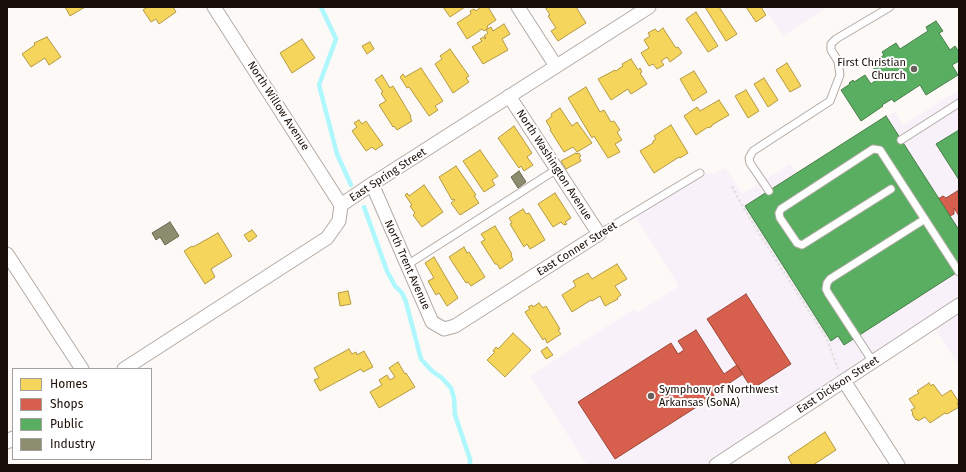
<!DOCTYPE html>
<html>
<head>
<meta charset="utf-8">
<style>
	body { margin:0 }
	#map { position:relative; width:966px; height:472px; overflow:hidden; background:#fcf9f6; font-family:"Fira Sans",sans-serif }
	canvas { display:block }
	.frame { position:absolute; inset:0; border:8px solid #190e07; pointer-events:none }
	.legend { position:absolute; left:12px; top:368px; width:140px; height:92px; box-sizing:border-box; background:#fff; border:1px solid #a39f9c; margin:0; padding:5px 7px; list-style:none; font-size:12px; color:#190e07 }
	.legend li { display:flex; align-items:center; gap:8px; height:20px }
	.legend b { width:20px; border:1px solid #a39f9c }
</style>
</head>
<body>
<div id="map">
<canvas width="966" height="472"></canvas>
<div class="frame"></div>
<ul class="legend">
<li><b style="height:11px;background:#f6d55c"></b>Homes</li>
<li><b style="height:11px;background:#d6604d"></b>Shops</li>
<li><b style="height:11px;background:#5aae61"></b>Public</li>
<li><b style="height:11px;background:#8c8c6e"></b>Industry</li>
</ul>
</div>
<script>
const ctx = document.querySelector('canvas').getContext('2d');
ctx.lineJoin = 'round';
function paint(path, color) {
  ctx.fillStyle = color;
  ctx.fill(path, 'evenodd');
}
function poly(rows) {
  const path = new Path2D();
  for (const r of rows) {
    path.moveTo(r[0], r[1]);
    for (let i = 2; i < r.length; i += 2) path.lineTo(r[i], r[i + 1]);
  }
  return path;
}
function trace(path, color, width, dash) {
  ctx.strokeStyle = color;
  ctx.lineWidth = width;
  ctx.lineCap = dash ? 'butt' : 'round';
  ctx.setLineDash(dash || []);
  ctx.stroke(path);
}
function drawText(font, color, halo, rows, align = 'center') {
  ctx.font = font + ' "Fira Sans",sans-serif';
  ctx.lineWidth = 4;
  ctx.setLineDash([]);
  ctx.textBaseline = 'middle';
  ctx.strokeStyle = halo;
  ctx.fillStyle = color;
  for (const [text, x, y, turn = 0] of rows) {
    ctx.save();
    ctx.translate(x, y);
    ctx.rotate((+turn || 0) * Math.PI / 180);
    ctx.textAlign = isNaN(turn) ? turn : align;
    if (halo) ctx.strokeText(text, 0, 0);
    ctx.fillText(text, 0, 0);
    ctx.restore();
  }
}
const commercial = poly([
	[764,7,828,7,783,36],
	[959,90,959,366,932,324,716,465,587,465,530,376,634,309,637,313,679,286,633,213,700,173,714,174,726,168,742,194,790,164,797,174,895,112,903,125]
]);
const homes = poly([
	[65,7,85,7,70,16,65,7],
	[147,7,173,7,176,12,159,24,156,19,151,22,143,10,147,7],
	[443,7,465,7,450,17,443,7],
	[481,7,488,7,496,20,487,26,488,28,484,31,482,29,467,39,457,23,471,14,470,11,474,9,476,11,481,7],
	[545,7,576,7,586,23,558,41,551,31,556,28,548,16,550,15,545,7],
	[705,7,719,7,737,34,726,41,705,7],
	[746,7,761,7,766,15,756,22,746,7],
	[696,12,718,46,708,52,686,19,696,12],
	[504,24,510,34,502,39,508,50,483,64,472,47,482,41,480,39,484,37,485,39,486,38,484,36,488,33,486,30,491,27,493,31,504,24],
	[663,28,676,48,678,47,682,53,670,62,667,57,661,61,664,65,657,69,653,64,649,66,641,53,649,48,644,40,650,36,648,33,655,29,658,32,663,28],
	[47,37,61,57,49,65,45,58,31,67,22,54,35,45,34,43,47,37],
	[302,39,315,58,292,73,280,53,302,39],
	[370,42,374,49,367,54,362,46,370,42],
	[450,49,469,76,466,78,469,82,453,93,435,64,442,59,440,56,450,49],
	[631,59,638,70,640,68,642,72,640,73,647,84,631,94,628,89,611,100,598,79,615,70,616,71,623,66,622,64,631,59],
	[787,63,801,86,790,92,776,70,787,63],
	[421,68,443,101,435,106,438,110,429,116,409,87,407,88,400,77,403,74,405,77,421,68],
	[694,71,707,92,693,101,680,79,694,71],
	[382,75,390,88,393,86,411,116,410,117,412,121,397,130,394,126,393,127,379,105,386,101,381,93,383,92,375,80,382,75],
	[764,78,778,100,768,107,754,84,764,78],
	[586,87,600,112,604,110,611,122,614,121,620,130,617,132,622,140,615,144,620,152,608,158,594,136,592,138,568,98,586,87],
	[746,90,759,111,748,118,735,96,746,90],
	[719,100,729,115,712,125,712,126,709,128,708,127,696,135,684,116,697,107,700,111,719,100],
	[560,108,572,126,577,122,592,143,577,152,573,147,564,152,550,130,551,129,546,121,552,116,551,114,560,108],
	[359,120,362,124,366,121,383,145,375,150,372,147,366,151,352,131,357,127,354,123,359,120],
	[671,125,688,153,680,158,679,157,654,173,640,151,653,143,653,141,656,139,654,136,671,125],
	[514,126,532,153,527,157,533,165,524,171,521,166,519,168,498,138,514,126],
	[480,150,498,176,492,180,495,185,484,192,463,161,480,150],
	[576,153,577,154,579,153,581,156,579,157,581,161,566,169,561,161,576,153],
	[456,166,476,195,474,196,479,203,460,215,451,203,455,200,454,199,452,200,439,177,456,166],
	[424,185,443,212,422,227,413,215,415,213,410,206,412,205,405,195,407,193,409,196,424,185],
	[555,193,571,218,565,222,567,224,564,225,561,222,553,227,538,204,555,193],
	[523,209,526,214,529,213,545,240,530,249,527,244,524,247,510,224,512,223,509,218,523,209],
	[495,226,512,254,511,255,513,260,500,269,497,264,495,264,481,242,485,240,481,234,495,226],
	[252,230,257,236,249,242,244,235,252,230],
	[218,233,232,256,211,269,215,277,205,284,184,251,192,246,193,247,218,233],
	[464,247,467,253,469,252,485,277,471,286,468,282,466,283,449,257,464,247],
	[434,257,458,298,447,306,439,293,436,295,428,281,434,278,425,263,434,257],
	[617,264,627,279,615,286,621,295,617,298,618,299,605,306,600,296,592,301,591,300,572,312,562,295,576,286,573,281,588,273,592,279,617,264],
	[348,291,351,304,340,306,338,293,348,291],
	[539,303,543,308,546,306,560,329,558,330,561,334,547,343,545,338,543,340,525,312,530,309,528,307,532,305,533,307,539,303],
	[513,333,531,350,505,377,487,360,495,352,493,351,496,347,498,349,513,333],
	[547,347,553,355,546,359,541,351,547,347],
	[349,349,352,354,356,352,357,355,364,351,373,367,363,372,361,369,320,391,314,380,319,378,314,368,349,349],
	[398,362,405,374,406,373,415,387,379,408,370,392,382,385,379,380,387,375,390,380,395,377,389,368,398,362],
	[929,383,931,386,933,384,942,396,951,390,959,402,957,403,959,407,947,414,945,413,930,423,925,417,918,421,917,419,916,420,912,414,913,413,911,410,915,408,909,399,919,393,917,391,929,383],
	[825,432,836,450,813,465,792,465,788,457,825,432]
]);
const shops = poly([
	[959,190,959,216,954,208,954,214,950,216,938,199,943,196,946,198,959,190],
	[746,294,791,364,752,389,707,319,746,294],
	[696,330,724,374,737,365,743,374,713,394,715,398,707,403,706,401,615,459,578,402,671,343,678,354,684,350,678,341,696,330]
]);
const public = poly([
	[936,21,943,31,939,33,950,50,955,46,959,52,959,61,952,65,958,75,926,95,920,85,894,102,892,99,882,105,883,106,861,121,841,90,850,84,849,83,853,80,854,82,865,75,871,84,876,80,873,76,877,73,871,64,884,55,882,52,896,43,900,49,928,31,926,27,936,21],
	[886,116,959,230,959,271,844,345,838,336,831,341,745,206,886,116],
	[959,130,959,180,936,144,959,130]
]);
const industry = poly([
	[519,171,526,182,518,188,511,177,519,171],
	[170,222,179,236,165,245,160,237,156,240,152,233,170,222]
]);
const stream = poly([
	[321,7,336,39,319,85,337,154,351,185],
	[364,207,387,271,395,286,402,293,406,302,421,359,432,371,442,378,451,388,454,398,455,415,470,459,470,465]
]);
const path = poly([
	[732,186,738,198,762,238,827,339,838,369]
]);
const lane = poly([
	[901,140,959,103],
	[891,189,802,245,797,243,780,218,779,213,781,209,873,149,880,150,959,272],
	[769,191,750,163,749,158,753,151,830,101,840,75,838,61,831,50,831,44,836,39,890,7],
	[599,234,700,173],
	[407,265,557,169],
	[873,362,828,293,826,289,827,283,830,279,925,219]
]);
const street = poly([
	[214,7,341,205],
	[518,7,556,66],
	[372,184,432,322,444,329,455,326,599,234,509,96],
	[7,254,82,369],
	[124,369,327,238,339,221,341,205,372,184,649,7],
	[844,381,898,465],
	[7,442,13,438],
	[716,465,959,305]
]);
const markers = [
	[914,69,4,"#68605b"],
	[651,396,4,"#68605b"]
];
const poiNames = [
	["First Christian",906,63],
	["Church",906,76],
	["Symphony of Northwest",659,390,"left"],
	["Arkansas (SoNA)",659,403,"left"]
];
const streetNames = [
	["North Willow Avenue",278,106,57],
	["North Washington Avenue",554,165,57],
	["East Spring Street",388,175,-33],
	["East Conner Street",577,249,-32],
	["North Trent Avenue",407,265,66],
	["East Dickson Street",838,385,-33]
];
paint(commercial, '#f9f1fa');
paint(homes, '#f6d55c');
trace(homes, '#b49942', 1);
paint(shops, '#d6604d');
trace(shops, '#9d4738', 1);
paint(public, '#5aae61');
trace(public, '#467e46', 1);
paint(industry, '#8c8c6e');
trace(industry, '#6a664f', 1);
trace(stream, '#aef7fc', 4.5);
trace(lane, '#b2aba6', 9);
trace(street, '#b2aba6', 15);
trace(path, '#e3e2e1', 2.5, [3, 2]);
trace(lane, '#fffefe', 7);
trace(street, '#fffefe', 13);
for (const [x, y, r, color] of markers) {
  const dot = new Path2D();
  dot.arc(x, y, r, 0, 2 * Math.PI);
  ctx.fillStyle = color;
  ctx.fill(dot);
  trace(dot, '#fff', 1.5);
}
drawText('11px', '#190e07', '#fff', poiNames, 'right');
drawText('11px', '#190e07', '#fff', streetNames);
</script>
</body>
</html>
